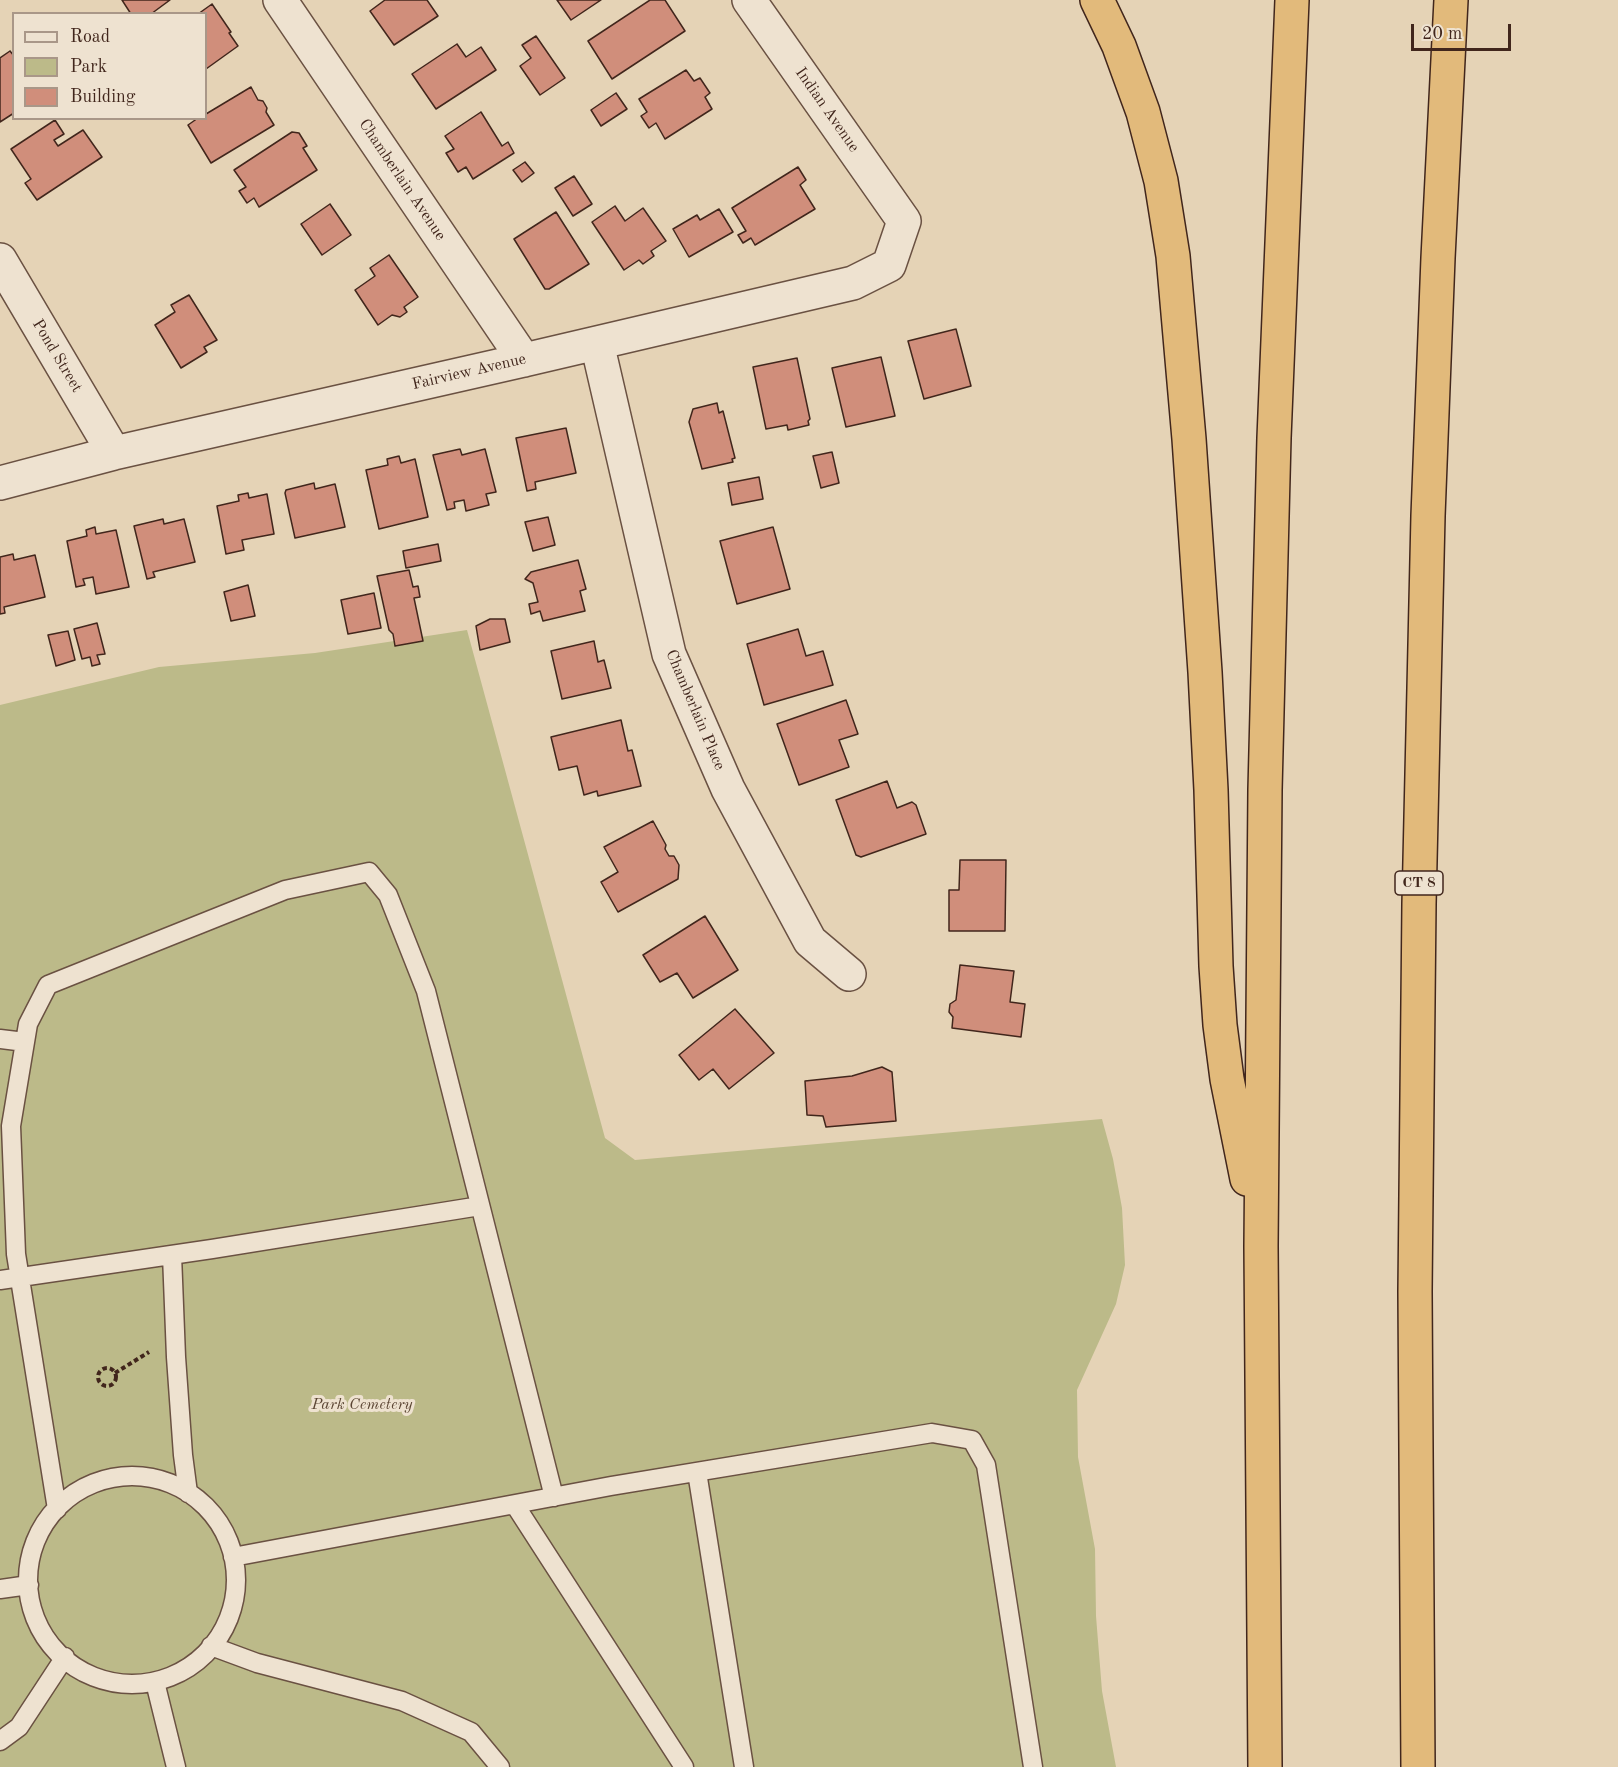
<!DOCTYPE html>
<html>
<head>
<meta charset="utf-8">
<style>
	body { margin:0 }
	#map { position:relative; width:1618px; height:1767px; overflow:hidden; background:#e5d3b6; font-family:"Old Standard TT",serif }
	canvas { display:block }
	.legend { position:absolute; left:12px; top:12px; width:195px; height:108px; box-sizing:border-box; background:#eee2d0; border:2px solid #a99788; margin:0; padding:8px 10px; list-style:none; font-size:18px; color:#41261c }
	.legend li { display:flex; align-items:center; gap:12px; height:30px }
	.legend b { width:30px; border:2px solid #a99788 }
	.scale { position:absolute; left:1411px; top:24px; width:100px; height:27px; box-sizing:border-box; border:3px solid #41261c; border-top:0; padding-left:8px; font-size:18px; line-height:21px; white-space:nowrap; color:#41261c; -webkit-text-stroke:4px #eee2d0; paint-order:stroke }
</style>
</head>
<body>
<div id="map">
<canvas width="1618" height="1767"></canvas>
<ul class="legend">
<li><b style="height:8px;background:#eee2d0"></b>Road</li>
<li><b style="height:16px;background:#bcba89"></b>Park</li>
<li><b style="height:16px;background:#d08e7b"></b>Building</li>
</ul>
<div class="scale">20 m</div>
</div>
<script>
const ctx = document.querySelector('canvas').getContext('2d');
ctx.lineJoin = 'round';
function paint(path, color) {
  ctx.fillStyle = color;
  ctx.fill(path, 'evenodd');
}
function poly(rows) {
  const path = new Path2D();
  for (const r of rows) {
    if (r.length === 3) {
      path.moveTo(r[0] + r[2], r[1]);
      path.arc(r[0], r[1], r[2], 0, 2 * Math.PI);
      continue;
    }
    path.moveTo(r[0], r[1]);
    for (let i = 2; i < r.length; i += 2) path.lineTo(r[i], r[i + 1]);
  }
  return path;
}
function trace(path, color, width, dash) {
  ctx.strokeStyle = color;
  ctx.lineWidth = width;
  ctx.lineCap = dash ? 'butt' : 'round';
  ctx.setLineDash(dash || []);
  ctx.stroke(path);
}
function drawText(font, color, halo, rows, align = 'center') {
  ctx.font = font + ' "Old Standard TT",serif';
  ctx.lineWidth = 6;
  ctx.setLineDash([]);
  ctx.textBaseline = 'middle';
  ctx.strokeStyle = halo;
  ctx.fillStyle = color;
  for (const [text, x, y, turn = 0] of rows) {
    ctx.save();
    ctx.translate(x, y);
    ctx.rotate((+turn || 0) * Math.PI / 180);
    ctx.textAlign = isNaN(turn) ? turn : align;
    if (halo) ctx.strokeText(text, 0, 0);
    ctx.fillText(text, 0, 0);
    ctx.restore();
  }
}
const green = poly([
	[467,630,605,1138,635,1160,1102,1119,1113,1159,1122,1208,1125,1265,1116,1304,1077,1390,1078,1457,1095,1549,1096,1616,1102,1691,1116,1767,0,1767,0,705,159,667,315,653]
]);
const building = poly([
	[122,0,170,0,151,14,131,14,122,0],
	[385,0,427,0,438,16,394,45,370,11,385,0],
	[557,0,601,0,571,20,557,0],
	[650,0,665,0,685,31,612,79,588,41,650,0],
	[212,4,231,32,229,33,238,46,206,69,206,14,198,14,212,4],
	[536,36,565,78,540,95,520,66,531,58,522,45,536,36],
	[457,44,466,57,481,47,496,70,436,109,412,74,457,44],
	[10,51,14,56,14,113,0,122,0,58,10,51],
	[686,70,694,81,700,78,710,93,705,97,712,109,665,139,656,123,649,128,641,116,647,112,639,99,686,70],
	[251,87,258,100,263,101,267,108,266,112,274,125,211,163,188,125,198,118,206,118,206,114,251,87],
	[616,93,627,109,601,126,591,110,616,93],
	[481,112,502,146,508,142,514,153,473,179,466,167,458,172,446,153,454,149,445,136,481,112],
	[55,120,64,134,54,140,58,146,83,130,102,157,37,200,25,183,31,179,11,149,55,120],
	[292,132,299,133,307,146,303,148,317,170,259,207,254,198,247,203,239,191,246,187,234,170,292,132],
	[525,162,534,173,522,182,513,170,525,162],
	[798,167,806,180,800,185,815,209,755,245,751,238,743,243,738,235,746,231,732,208,798,167],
	[574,176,592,204,573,216,555,188,574,176],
	[330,204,351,235,322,255,301,224,330,204],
	[615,206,625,221,643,208,666,241,651,251,654,256,643,264,639,260,624,270,592,222,615,206],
	[719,209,733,232,689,257,673,229,697,215,700,220,719,209],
	[556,212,589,264,549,289,545,289,514,239,556,212],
	[389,255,418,297,404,307,407,312,400,317,392,315,378,325,355,290,375,276,370,268,389,255],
	[189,295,217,340,204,347,207,352,181,368,155,325,175,312,171,305,189,295],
	[956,329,971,386,924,399,908,341,956,329],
	[881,357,895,416,846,427,832,368,881,357],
	[797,358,810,419,808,421,809,425,788,430,787,425,766,429,753,367,797,358],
	[717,403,719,413,723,411,735,458,732,459,733,462,702,469,689,422,693,409,717,403],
	[566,428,576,473,535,482,536,489,527,491,516,438,566,428],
	[460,449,462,455,485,449,496,492,486,494,489,505,466,511,464,500,454,502,455,508,447,510,433,455,460,449],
	[832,452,839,483,821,488,813,456,832,452],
	[399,456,401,463,415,459,428,517,379,529,366,470,388,465,387,459,399,456],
	[759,477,763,499,732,505,728,483,759,477],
	[314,483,315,489,335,484,345,527,295,538,285,493,286,490,314,483],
	[248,493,249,498,267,494,274,534,242,540,244,550,226,554,217,506,239,501,238,495,248,493],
	[548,517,555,545,533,551,525,522,548,517],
	[163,519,164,524,184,519,195,562,153,572,155,577,147,579,134,526,163,519],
	[95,527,96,534,116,530,129,587,96,594,93,577,83,579,85,585,76,587,67,541,87,536,86,530,95,527],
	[773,527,790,589,737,604,720,541,773,527],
	[438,544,441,561,406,568,403,551,438,544],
	[13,554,14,560,35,555,45,597,4,607,5,613,0,614,0,557,13,554],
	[578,560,586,589,580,591,585,611,543,621,540,611,531,614,529,604,538,602,533,583,525,579,531,572,578,560],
	[409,570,413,587,418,586,420,597,414,598,423,641,395,646,393,634,389,630,377,576,409,570],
	[248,585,255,616,231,621,224,592,248,585],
	[374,593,381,628,348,634,341,600,374,593],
	[490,619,505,619,510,642,480,650,476,626,490,619],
	[97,623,105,654,97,655,100,664,92,666,90,657,82,659,74,629,97,623],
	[798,629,806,656,823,651,833,685,764,705,747,644,798,629],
	[68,631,75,660,56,666,48,635,68,631],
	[594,641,598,662,604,660,611,688,562,699,551,651,594,641],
	[846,700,858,734,839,740,849,767,799,785,777,724,846,700],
	[621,720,628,751,632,750,641,786,598,796,597,791,584,795,577,766,559,770,551,737,621,720],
	[887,781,897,808,912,802,916,805,926,834,861,857,856,855,836,800,887,781],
	[653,821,666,845,665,849,669,856,674,856,679,865,678,879,618,912,601,882,618,872,604,847,653,821],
	[960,860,1006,860,1005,931,949,931,949,890,959,890,960,860],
	[705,916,738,970,693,998,677,973,660,982,643,955,705,916],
	[960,965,1014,971,1010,1002,1025,1004,1021,1037,952,1028,953,1017,949,1012,950,1004,956,1000,960,965],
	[735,1009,774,1053,729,1089,713,1069,699,1080,679,1055,735,1009],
	[882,1067,892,1072,896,1121,826,1127,823,1116,807,1115,805,1081,852,1076,882,1067]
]);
const path = poly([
	[107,1377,9],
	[115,1373,149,1352]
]);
const lane = poly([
	[0,1039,25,1042],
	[172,1255,176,1357,183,1455,188,1493],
	[0,1280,212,1249,480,1206],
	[697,1472,744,1767],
	[132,1580,104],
	[515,1505,684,1767],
	[57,1509,16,1254,11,1126,28,1024,48,985,285,890,369,872,388,895,426,991,554,1497],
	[233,1557,611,1486,932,1433,972,1440,986,1465,1033,1767],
	[0,1589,29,1585],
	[211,1646,257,1663,402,1701,471,1732,500,1767],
	[155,1682,176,1767],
	[0,1741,19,1727,65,1657]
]);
const street = poly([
	[280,0,524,360],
	[0,260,114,453],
	[597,343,669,654,728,789,810,941,849,974],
	[0,483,114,453,524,360,853,283,889,265,904,221,749,0]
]);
const highway = poly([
	[1097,0,1119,46,1143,112,1161,181,1173,256,1189,439,1205,672,1211,790,1216,966,1220,1025,1227,1079,1247,1179],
	[1265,1767,1261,1246,1265,790,1274,438,1292,0],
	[1418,1767,1415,1291,1419,904,1428,516,1438,258,1451,0]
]);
const shields = [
	[1419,883,48]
];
const shieldNames = [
	["CT 8",1419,883]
];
const streetNames = [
	["Indian Avenue",827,110,55],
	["Chamberlain Avenue",402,180,56],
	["Pond Street",57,356,59],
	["Fairview Avenue",469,372,-13],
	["Chamberlain Place",695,710,67]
];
const parkNames = [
	["Park Cemetery",362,1405]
];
paint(green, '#bcba89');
paint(building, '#d08e7b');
trace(building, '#41261c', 1.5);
trace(lane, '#6a5142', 21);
trace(street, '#6a5142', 36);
trace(highway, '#41261c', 36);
trace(path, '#41261c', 4, [4.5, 3]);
trace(lane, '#eee2d0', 18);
trace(street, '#eee2d0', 33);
trace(highway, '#e2ba7b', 33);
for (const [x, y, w] of shields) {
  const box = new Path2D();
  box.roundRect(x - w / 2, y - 12, w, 24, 4.5);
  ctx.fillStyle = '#eee2d0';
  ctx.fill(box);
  trace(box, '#41261c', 1.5);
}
drawText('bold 15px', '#41261c', null, shieldNames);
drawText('16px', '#41261c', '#eee2d0', streetNames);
drawText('italic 16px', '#5a4432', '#eee2d0', parkNames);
</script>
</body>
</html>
